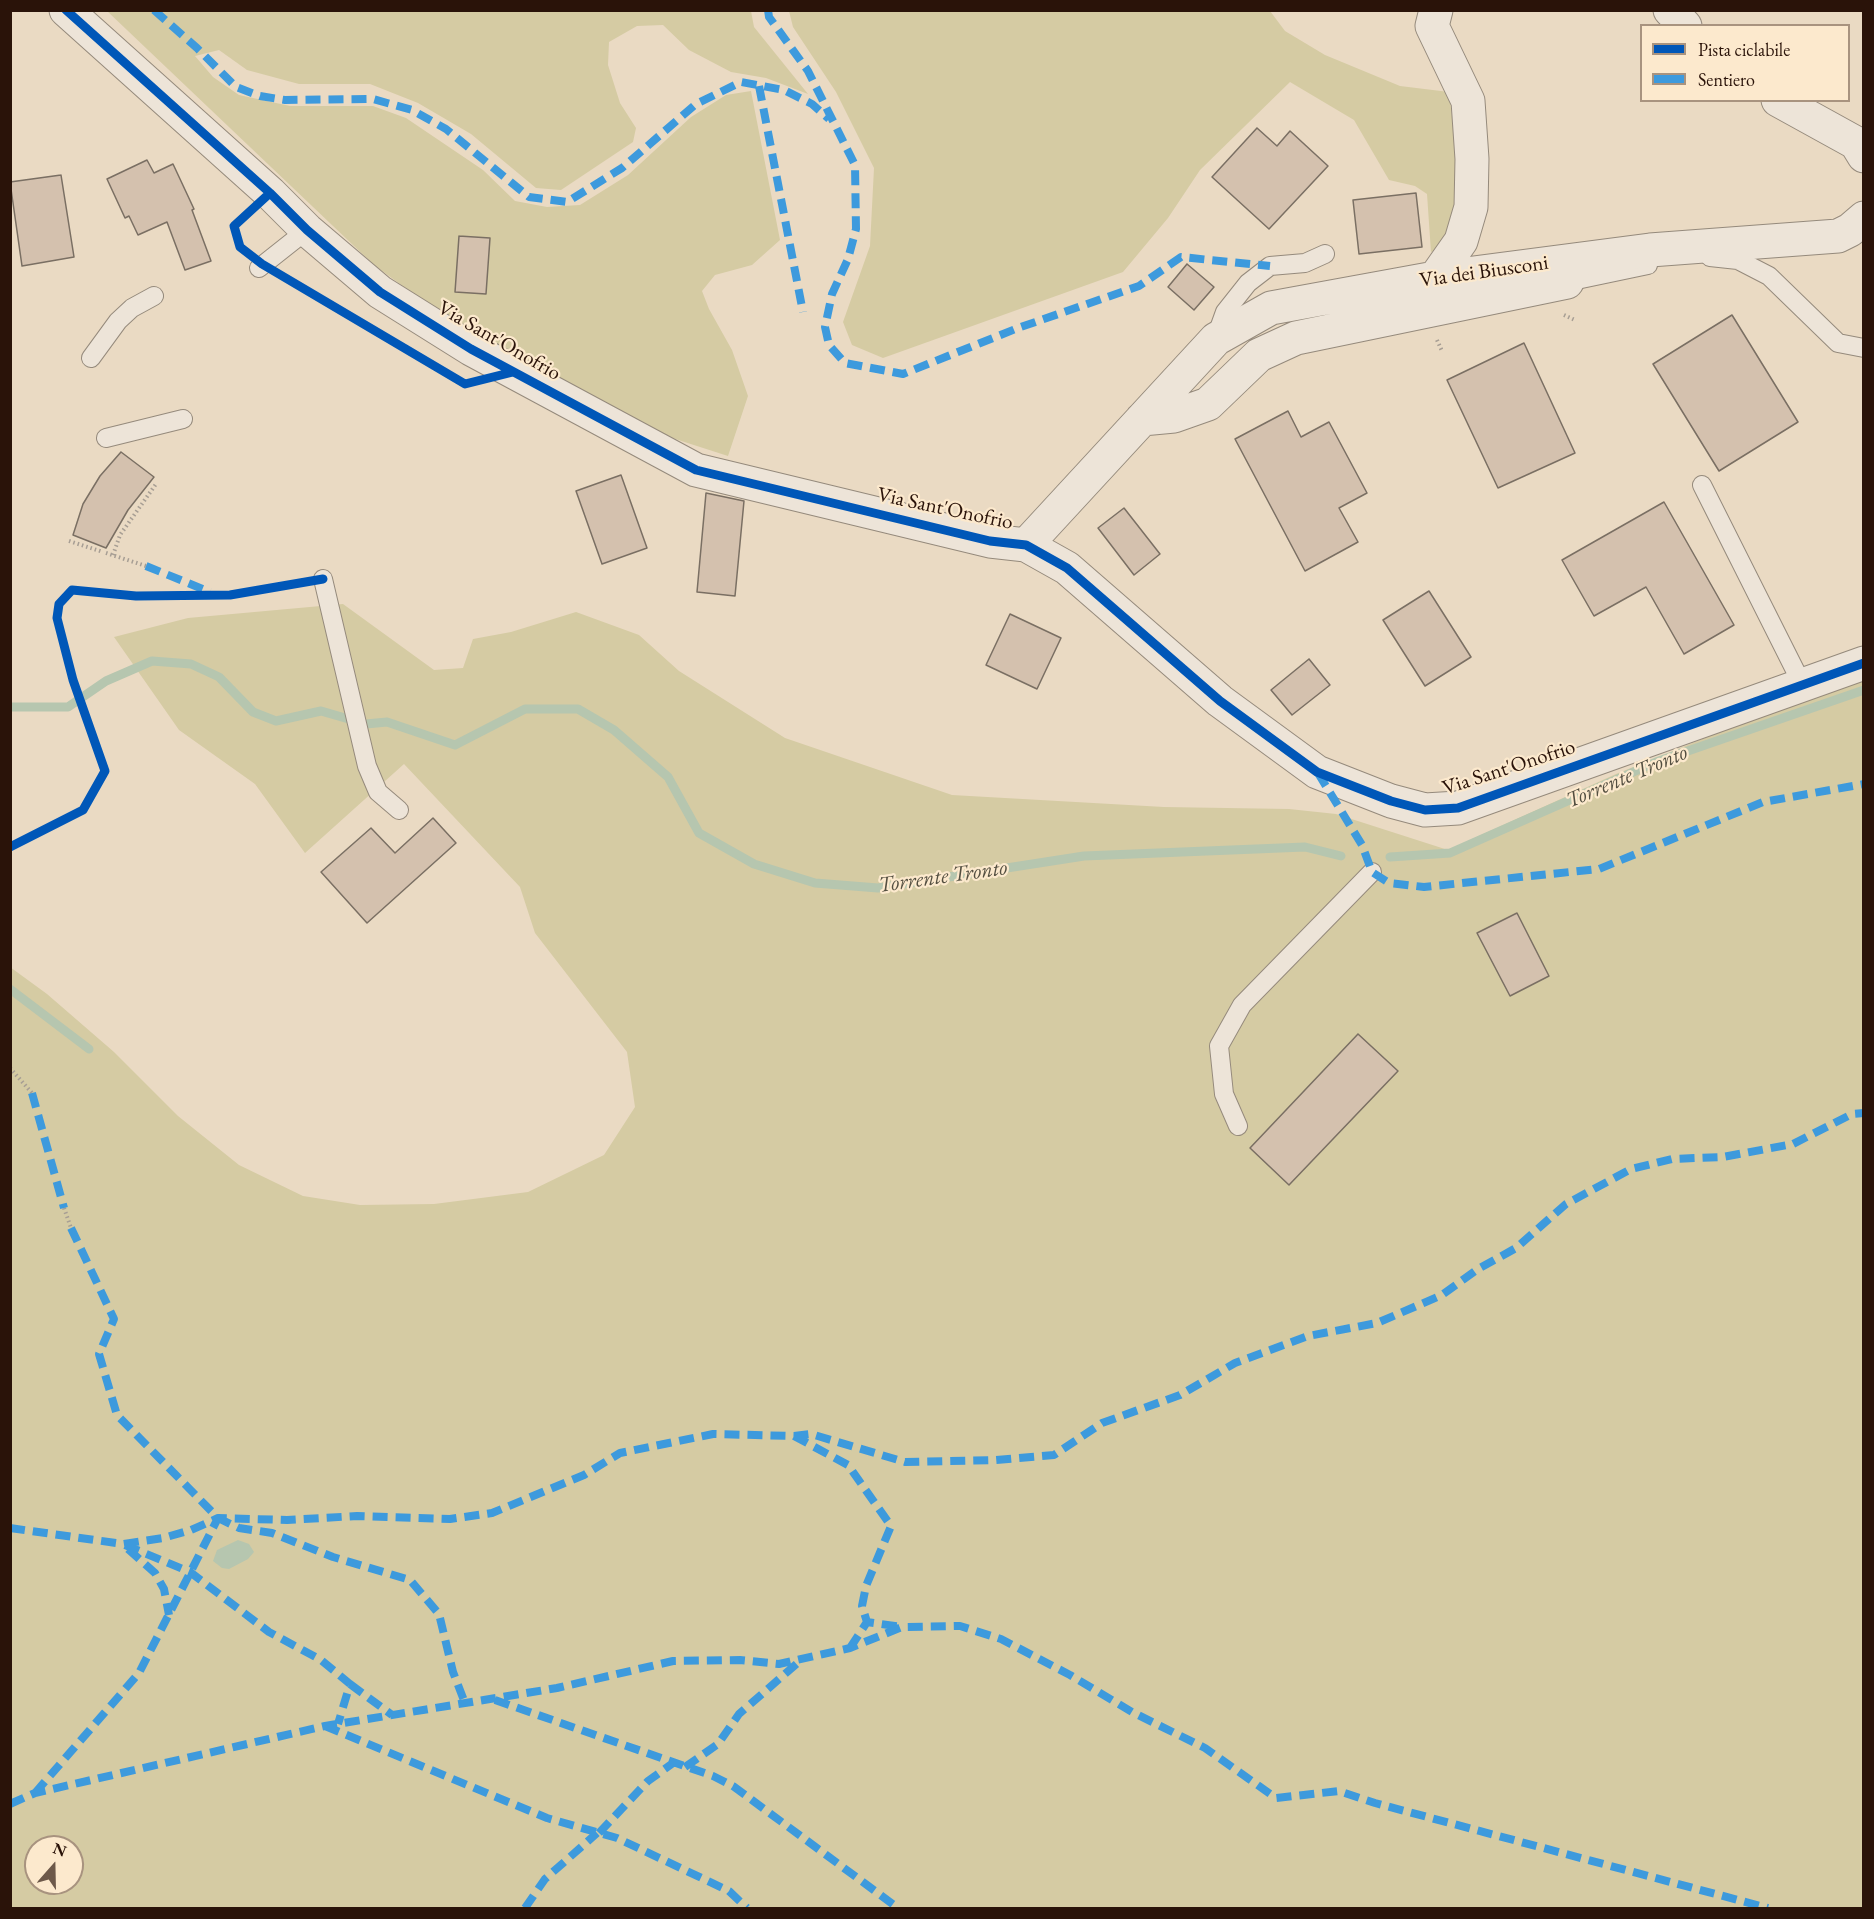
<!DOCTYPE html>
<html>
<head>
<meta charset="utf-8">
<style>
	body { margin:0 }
	#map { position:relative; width:1874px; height:1919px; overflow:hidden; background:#eadac3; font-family:"EB Garamond",serif }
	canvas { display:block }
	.frame { position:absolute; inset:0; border:12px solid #2a1309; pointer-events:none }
	.legend { position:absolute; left:1640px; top:24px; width:210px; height:78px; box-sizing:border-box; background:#fce9cd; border:2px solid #a8937f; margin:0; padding:8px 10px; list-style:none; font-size:18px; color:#2a1309 }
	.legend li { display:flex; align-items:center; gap:12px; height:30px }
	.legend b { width:30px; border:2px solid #a8937f }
	.north { position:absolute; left:24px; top:1835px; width:60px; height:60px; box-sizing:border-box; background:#fce9cd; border:2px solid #a8937f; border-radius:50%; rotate:20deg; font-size:16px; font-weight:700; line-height:24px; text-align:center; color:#2a1309 }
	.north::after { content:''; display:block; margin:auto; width:21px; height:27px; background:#6d594a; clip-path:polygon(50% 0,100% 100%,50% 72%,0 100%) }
</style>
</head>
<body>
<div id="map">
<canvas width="1874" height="1919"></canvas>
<div class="frame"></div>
<ul class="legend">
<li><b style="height:8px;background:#0057b8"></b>Pista ciclabile</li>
<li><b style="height:8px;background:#3d9add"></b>Sentiero</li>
</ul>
<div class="north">N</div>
</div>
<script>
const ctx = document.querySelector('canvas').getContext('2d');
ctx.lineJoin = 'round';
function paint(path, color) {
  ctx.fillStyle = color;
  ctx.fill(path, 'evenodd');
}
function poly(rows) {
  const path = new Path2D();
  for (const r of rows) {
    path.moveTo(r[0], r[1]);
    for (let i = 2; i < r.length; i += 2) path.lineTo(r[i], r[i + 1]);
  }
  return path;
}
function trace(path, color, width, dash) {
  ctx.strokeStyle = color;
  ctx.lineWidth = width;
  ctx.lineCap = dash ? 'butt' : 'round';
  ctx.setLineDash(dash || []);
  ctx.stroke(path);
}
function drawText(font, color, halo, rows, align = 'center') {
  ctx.font = font + ' "EB Garamond",serif';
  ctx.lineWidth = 4.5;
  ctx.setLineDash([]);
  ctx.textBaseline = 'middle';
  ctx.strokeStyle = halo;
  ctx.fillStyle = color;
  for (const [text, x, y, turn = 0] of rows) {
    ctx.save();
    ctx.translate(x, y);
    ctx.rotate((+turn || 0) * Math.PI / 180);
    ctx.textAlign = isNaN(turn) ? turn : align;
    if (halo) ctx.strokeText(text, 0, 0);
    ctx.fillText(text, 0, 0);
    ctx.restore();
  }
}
const green = poly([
	[107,11,751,11,754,27,808,94,766,78,731,72,689,50,663,25,637,26,609,42,608,65,620,103,636,128,633,142,561,190,536,188,471,134,418,103,370,84,299,84,247,70,219,50,195,56,213,77,239,95,290,106,373,106,406,118,483,170,515,201,547,207,580,205,628,175,691,117,726,95,751,91,780,240,752,265,715,275,702,291,709,309,732,350,748,396,728,456,641,428,449,320,374,265],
	[789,11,1270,11,1285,31,1325,55,1400,86,1449,92,1462,201,1449,245,1431,252,1427,194,1415,186,1389,180,1354,120,1290,82,1200,170,1168,218,1123,272,883,358,852,345,843,322,870,246,874,168,836,92,793,27],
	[343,604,434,670,463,668,473,639,511,632,576,612,639,635,679,671,785,738,952,795,1164,807,1289,809,1336,814,1448,850,1616,774,1863,674,1863,1908,11,1908,10,967,47,994,114,1052,178,1116,239,1165,303,1196,360,1205,434,1204,528,1192,604,1155,635,1107,627,1052,535,933,520,887,404,764,305,853,255,784,179,730,114,637,188,618],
	[36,1847,72,1847,72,1883,36,1883]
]);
const water = poly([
	[238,1540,249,1544,254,1552,248,1559,229,1569,222,1568,213,1561,217,1550]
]);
const stream = poly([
	[10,707,68,707,106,681,152,661,191,664,219,677,253,712,276,721,321,711,366,724,387,722,455,745,525,709,578,709,614,730,668,777,699,833,754,864,815,883,878,888,1084,856,1305,847,1341,856],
	[1390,857,1450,853,1656,762,1864,690],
	[10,989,89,1049]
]);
const building = poly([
	[1257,128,1277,146,1290,131,1328,166,1269,229,1212,177,1257,128],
	[147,160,154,173,173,164,194,209,192,210,211,261,185,270,167,222,138,235,129,216,125,218,107,179,147,160],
	[61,175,74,257,22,266,10,182,61,175],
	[1416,193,1422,247,1359,254,1353,200,1416,193],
	[459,236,490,238,486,294,455,292,459,236],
	[1187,264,1214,287,1194,310,1168,287,1187,264],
	[1732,315,1798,422,1719,471,1653,364,1732,315],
	[1524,343,1575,453,1498,488,1447,380,1524,343],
	[1288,411,1301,437,1329,422,1367,493,1339,508,1358,542,1305,571,1235,439,1288,411],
	[121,452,154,477,128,510,106,548,73,535,83,504,100,476,121,452],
	[621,475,647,548,602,564,576,491,621,475],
	[706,493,744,501,735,596,697,592,706,493],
	[1664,502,1734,625,1684,654,1646,587,1594,616,1562,560,1664,502],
	[1124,508,1160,554,1134,575,1098,528,1124,508],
	[1429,591,1471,657,1425,686,1383,620,1429,591],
	[1010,614,1061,638,1037,689,986,665,1010,614],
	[1309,659,1330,685,1292,715,1271,690,1309,659],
	[433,818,456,843,367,923,321,872,371,828,395,853,433,818],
	[1517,913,1549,976,1510,996,1477,933,1517,913],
	[1358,1034,1398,1071,1289,1185,1250,1148,1358,1034]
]);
const path = poly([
	[1564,315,1575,320],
	[1437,340,1442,351],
	[69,541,103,552],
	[106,553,146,566],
	[113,555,120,535,156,484],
	[10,1068,32,1093],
	[64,1208,71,1228]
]);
const lane = poly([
	[1710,257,1738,260,1769,276,1838,343,1864,348],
	[259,268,307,230],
	[1567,282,1648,265],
	[1216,337,1225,312,1248,283,1270,266,1305,263,1325,254],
	[91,358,118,321,132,308,154,296],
	[106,438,183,419],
	[1702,485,1802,684],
	[323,579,367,766,378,792,399,810],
	[1238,1126,1224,1094,1219,1046,1242,1005,1372,872]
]);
const street = poly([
	[66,10,270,193,307,230,380,292,471,349,696,470,990,541,1026,545,1067,568,1220,701,1317,772,1391,801,1425,810,1458,808,1864,663],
	[1670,10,1685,26],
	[1778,100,1856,143,1864,156],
	[1435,278,1461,241,1471,207,1472,159,1468,101,1432,26,1436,10],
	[1142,419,1174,416,1208,404,1259,355,1296,338,1567,282],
	[1026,545,1216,339,1271,308,1435,278,1650,250,1838,236,1850,230,1864,218]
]);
const quiet = poly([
	[154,10,197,48,236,87,260,96,285,100,373,99,412,110,446,129,529,197,567,202,622,168,696,104,741,82,784,90,812,104,829,119],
	[768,10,769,17,808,71,855,165,856,229,848,259,832,294,825,327,829,345,845,363,903,374,1018,328,1139,286,1181,257,1270,266],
	[759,86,803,312],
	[146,566,210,592],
	[1318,773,1362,845,1372,872,1389,883,1424,887,1599,869,1763,802,1864,784],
	[32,1093,64,1208],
	[71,1228,114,1319,99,1354,117,1415,218,1518,239,1528,272,1533,333,1557,410,1580,439,1614,453,1672,465,1703],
	[794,1436,848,1465,891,1526,866,1586,862,1606,867,1622,902,1627],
	[10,1528,123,1544,163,1538,191,1530,218,1518,287,1520,357,1516,450,1519,492,1513,584,1475,620,1453,713,1434,794,1436,811,1434,905,1462,996,1460,1054,1455,1102,1423,1180,1395,1235,1363,1308,1336,1377,1323,1442,1295,1478,1269,1516,1248,1566,1204,1631,1169,1672,1159,1723,1157,1793,1144,1852,1114,1864,1113],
	[125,1545,190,1572,269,1632,321,1660,350,1684,338,1724],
	[128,1549,155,1573,164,1589,169,1615],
	[850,1648,867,1622],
	[350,1684,392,1715],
	[495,1700,713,1776,733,1786,898,1908],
	[325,1726,547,1818,617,1838,729,1891,747,1908],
	[685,1767,718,1744,739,1714,801,1660],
	[35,1793,139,1673,218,1518],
	[10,1804,35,1793,325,1726,557,1688,673,1661,740,1660,779,1664,850,1648,902,1627,960,1626,1001,1639,1070,1675,1132,1712,1205,1748,1276,1798,1339,1791,1375,1803,1768,1908],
	[599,1833,648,1781,673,1763],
	[525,1908,545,1879,597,1833]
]);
const cycleway = poly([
	[66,10,270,193,307,230,380,292,471,349,696,470,990,541,1026,545,1067,568,1220,701,1317,772,1391,801,1425,810,1458,808,1864,663],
	[270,193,234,226,240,247,262,264,465,384,513,372],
	[10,847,83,810,105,771,73,680,57,618,59,604,72,590,136,596,230,595,323,579]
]);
const streetNames = [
	["Via dei Biusconi",1484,272,-8],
	["Via Sant'Onofrio",499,341,30],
	["Via Sant'Onofrio",945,509,12],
	["Via Sant'Onofrio",1509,768,-18]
];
const waterNames = [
	["Torrente Tronto",1627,777,-23],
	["Torrente Tronto",943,877,-8]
];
paint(green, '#d5cba3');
paint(water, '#b6c6af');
trace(stream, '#b6c6af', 9);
paint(building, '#d4c1ae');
trace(building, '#7a6f63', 1.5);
trace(lane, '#958a7c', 20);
trace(street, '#958a7c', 35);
trace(path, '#a79e94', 4, [1.5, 3]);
trace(lane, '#ede4d8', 18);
trace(street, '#ede4d8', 33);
trace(quiet, '#3d9add', 8, [15, 8]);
trace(cycleway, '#0057b8', 9);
drawText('21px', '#2a1309', '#fce9cd', streetNames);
drawText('italic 22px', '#534e40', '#fce9cd', waterNames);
</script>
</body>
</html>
